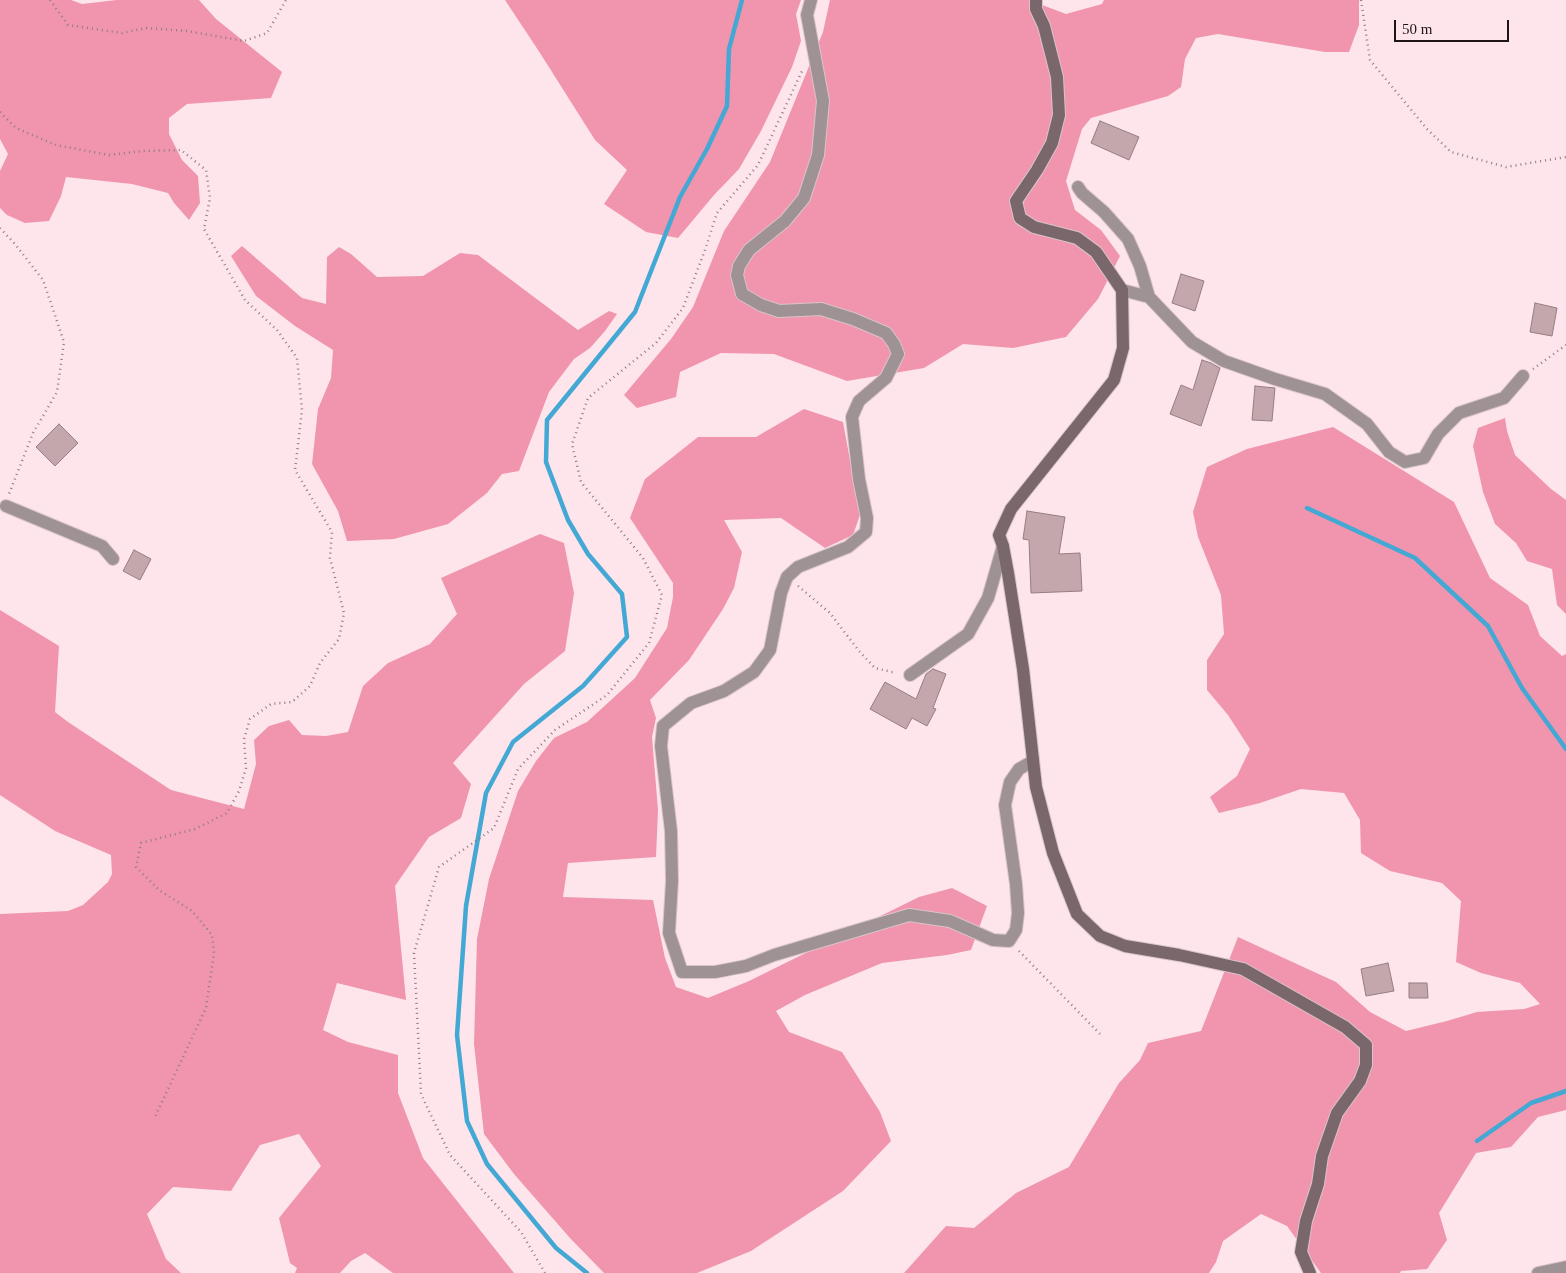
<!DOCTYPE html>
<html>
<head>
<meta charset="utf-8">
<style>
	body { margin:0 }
	#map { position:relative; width:1566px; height:1273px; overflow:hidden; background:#fde5eb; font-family:"Times New Roman",serif }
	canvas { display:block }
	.scale { position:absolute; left:1394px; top:20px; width:115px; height:22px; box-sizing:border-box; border:2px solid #1e1416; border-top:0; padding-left:6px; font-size:15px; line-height:18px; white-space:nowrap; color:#1e1416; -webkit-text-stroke:4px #fde5eb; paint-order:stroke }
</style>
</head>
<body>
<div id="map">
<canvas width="1566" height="1273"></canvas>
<div class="scale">50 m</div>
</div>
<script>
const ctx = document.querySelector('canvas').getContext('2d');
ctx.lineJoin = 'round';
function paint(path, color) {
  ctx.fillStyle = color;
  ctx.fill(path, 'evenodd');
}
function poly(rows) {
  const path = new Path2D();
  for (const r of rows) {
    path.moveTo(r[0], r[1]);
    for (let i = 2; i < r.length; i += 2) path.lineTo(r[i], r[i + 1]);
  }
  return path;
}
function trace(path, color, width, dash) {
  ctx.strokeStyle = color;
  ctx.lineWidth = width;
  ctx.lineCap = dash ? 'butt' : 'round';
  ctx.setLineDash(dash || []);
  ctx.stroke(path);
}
const forest = poly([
	[0,0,71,0,82,4,117,0,199,0,216,19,282,72,271,98,187,104,169,118,169,134,182,160,198,176,200,203,189,220,174,203,168,193,132,184,66,177,61,196,49,221,25,223,7,215,0,208,0,171,8,154,0,139],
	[505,0,801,0,796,14,801,41,792,67,761,131,739,169,714,195,678,238,646,232,604,204,627,170,595,140,540,53],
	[830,0,1029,0,1066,14,1102,4,1104,0,1359,0,1359,25,1349,52,1325,52,1218,34,1196,38,1185,59,1181,87,1168,96,1091,118,1082,129,1066,181,1075,210,1101,230,1120,256,1098,299,1066,337,1013,348,963,344,924,368,847,381,774,354,721,353,680,372,676,397,637,408,624,395,671,339,693,307,724,231,770,162,823,32],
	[242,246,302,298,326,304,327,257,339,247,351,254,377,277,423,276,460,253,478,255,578,330,609,311,617,314,605,331,590,348,574,359,549,392,519,471,502,474,487,493,448,524,394,539,347,541,338,511,312,464,318,409,331,378,333,350,295,326,256,296,231,256],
	[804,409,843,422,860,515,853,535,825,548,781,518,724,520,742,552,734,588,723,609,689,660,650,700,656,718,652,737,658,810,656,857,568,863,563,897,653,900,665,958,676,987,708,998,749,981,919,897,952,888,987,906,971,950,947,955,882,963,805,995,776,1011,789,1032,842,1052,880,1112,891,1141,843,1191,751,1251,697,1273,604,1273,570,1238,514,1174,484,1134,474,1044,477,939,489,879,518,791,536,761,554,738,587,722,635,678,667,628,673,597,673,583,630,518,645,479,698,437,756,437],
	[1505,418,1507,431,1515,455,1551,489,1566,500,1566,614,1557,605,1552,569,1527,561,1516,543,1495,524,1483,492,1473,446,1478,428],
	[1333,427,1454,502,1490,578,1528,605,1540,636,1562,656,1566,654,1566,1110,1538,1117,1511,1147,1476,1153,1439,1213,1447,1240,1427,1269,1401,1271,1400,1273,1321,1273,1287,1226,1261,1214,1223,1241,1216,1262,1209,1273,904,1273,946,1226,974,1228,1016,1193,1069,1167,1119,1083,1140,1060,1148,1043,1201,1031,1238,937,1336,982,1370,1012,1406,1031,1447,1021,1477,1012,1524,1009,1540,1004,1520,983,1481,973,1456,962,1461,901,1442,883,1390,871,1361,853,1360,820,1344,793,1301,789,1260,803,1219,813,1210,797,1237,776,1250,749,1228,715,1207,690,1207,660,1224,634,1221,595,1198,537,1193,512,1207,467,1247,449],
	[540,534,564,543,574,593,565,651,524,684,453,763,471,784,461,818,429,837,395,886,406,1000,337,983,323,1030,348,1042,398,1055,398,1093,423,1158,514,1273,393,1273,365,1253,351,1261,340,1273,295,1273,297,1268,290,1263,279,1218,321,1166,299,1134,260,1145,231,1191,173,1187,147,1214,166,1259,181,1273,0,1273,0,914,68,911,83,905,108,882,112,874,111,855,55,831,0,795,0,610,59,646,55,712,68,722,171,790,244,809,256,764,254,740,269,726,289,720,302,735,326,736,348,732,363,686,388,663,430,644,457,614,441,578]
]);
const stream = poly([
	[1307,508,1415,558,1488,626,1522,688,1566,749],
	[1477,1141,1531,1103,1566,1091],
	[587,1273,556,1248,487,1164,467,1121,457,1035,466,906,486,793,513,742,583,686,627,637,622,594,588,554,568,520,546,462,547,420,635,312,680,197,707,149,727,106,729,49,742,0]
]);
const building = poly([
	[1100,121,1139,137,1129,160,1091,143,1100,121],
	[1181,274,1204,281,1195,311,1172,303,1181,274],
	[1535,303,1557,308,1552,336,1530,332,1535,303],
	[1202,360,1211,363,1220,368,1201,426,1170,414,1181,385,1193,390,1202,360],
	[1255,386,1275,388,1272,421,1252,420,1255,386],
	[59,424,78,443,55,466,36,447,59,424],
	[1027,511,1065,517,1059,554,1080,553,1082,591,1031,593,1029,540,1023,539,1027,511],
	[134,550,151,559,140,580,123,571,134,550],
	[933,669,946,674,933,708,936,709,927,726,912,718,906,729,870,709,885,682,916,699,926,674,933,669],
	[1388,963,1394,991,1366,996,1361,969,1388,963],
	[1409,983,1427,983,1428,998,1409,998,1409,983]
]);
const path = poly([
	[50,0,68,25,122,33,146,28,187,31,244,41,267,33,286,0],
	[1361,0,1370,60,1427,129,1451,152,1506,167,1566,157],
	[0,112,16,128,56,145,109,155,143,151,181,150,206,170,210,198,204,229,245,300,277,330,297,358,302,410,295,470,332,532,330,558,344,613,339,639,320,663,310,686,292,702,271,704,250,719,244,739,246,768,239,791,227,813,195,829,141,843,136,867,159,890,192,911,212,935,214,953,206,1008,154,1119],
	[0,228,15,244,43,280,64,342,57,392,33,433,9,494],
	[1533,369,1566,345],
	[798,586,830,613,859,651,875,668,896,673],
	[1019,951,1102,1036],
	[545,1273,521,1232,450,1155,421,1094,414,953,439,867,494,828,518,769,555,730,607,695,649,643,662,595,643,558,581,482,572,444,588,398,656,343,683,308,705,250,717,213,758,165,803,69]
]);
const street = poly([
	[811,0,807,15,823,101,818,155,804,198,785,221,749,250,739,266,737,275,742,294,761,305,779,311,821,309,853,319,886,333,894,344,898,354,886,378,859,401,852,417,859,479,867,518,866,532,848,547,798,567,787,577,781,593,770,650,754,672,724,691,691,703,663,726,661,746,671,831,672,881,669,933,682,972,715,972,746,966,774,955,909,915,950,921,993,940,1009,941,1016,930,1018,913,1016,884,1005,805,1010,782,1019,769,1033,761],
	[1078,187,1082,193,1104,212,1128,239,1140,266,1149,297],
	[1122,290,1149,297,1192,342,1224,361,1275,379,1325,394,1367,424,1389,452,1405,462,1424,458,1438,434,1459,413,1504,398,1523,376],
	[6,506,102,546,113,559],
	[910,675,968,634,988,598,1003,546],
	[1538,1273,1566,1267]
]);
const secondary = poly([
	[1036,0,1036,9,1044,26,1057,77,1059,115,1052,143,1037,170,1016,201,1020,218,1034,227,1077,238,1096,252,1122,290,1123,348,1114,380,1011,509,999,535,1003,546,1008,573,1023,669,1036,787,1053,853,1077,914,1100,936,1125,946,1179,955,1243,969,1345,1027,1366,1045,1366,1065,1360,1081,1337,1113,1322,1156,1318,1184,1306,1221,1301,1252,1310,1273]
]);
paint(forest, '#f095ad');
trace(stream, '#44a8d4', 4.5);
paint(building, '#c3a7ad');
trace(building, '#977d83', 1);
trace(street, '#d9c4c9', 14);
trace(secondary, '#d9c4c9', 14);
trace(path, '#8e7d81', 2.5, [1, 4]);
trace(street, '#9e9295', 12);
trace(secondary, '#79676b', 12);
</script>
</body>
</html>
